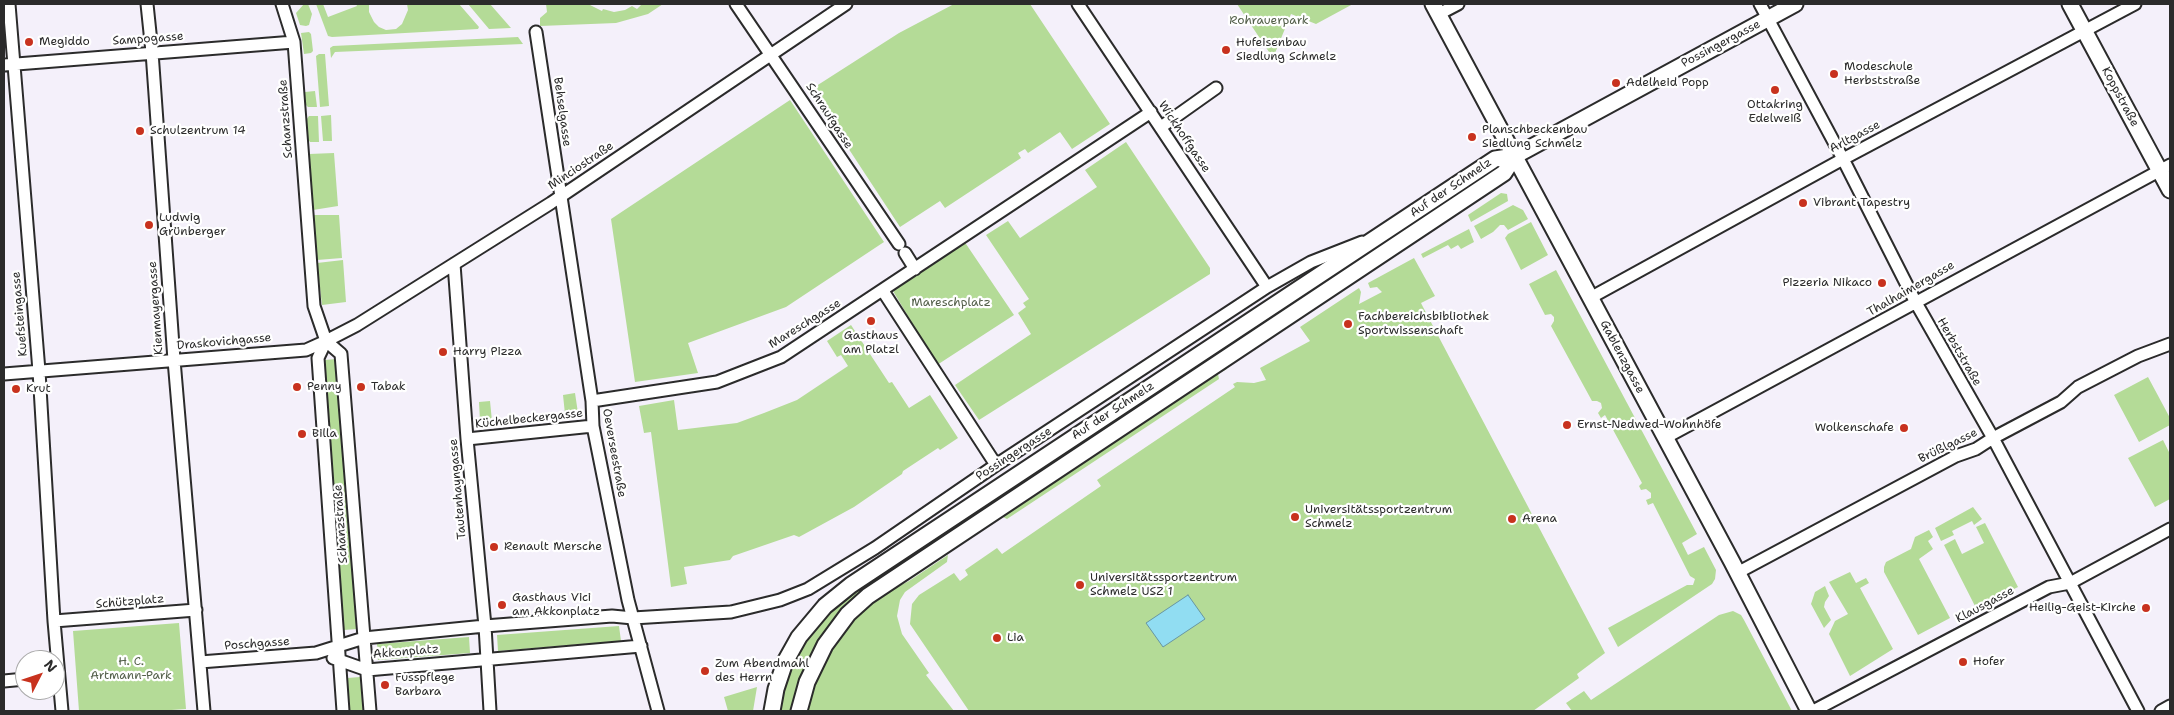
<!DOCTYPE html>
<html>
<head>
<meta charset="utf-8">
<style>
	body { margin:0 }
	#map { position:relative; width:2174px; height:715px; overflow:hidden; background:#f4f0fa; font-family:"Shantell Sans",sans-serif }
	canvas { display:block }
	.frame { position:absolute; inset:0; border:5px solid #2b2b2b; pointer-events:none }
	.north { position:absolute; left:15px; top:650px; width:50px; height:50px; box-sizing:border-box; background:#fff; border:1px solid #aaa; border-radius:50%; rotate:49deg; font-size:14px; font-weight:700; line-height:20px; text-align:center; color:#2b2b2b }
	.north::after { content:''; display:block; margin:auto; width:18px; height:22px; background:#c8321e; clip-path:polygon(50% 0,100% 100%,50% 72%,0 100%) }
</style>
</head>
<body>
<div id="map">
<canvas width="2174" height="715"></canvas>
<div class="frame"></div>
<div class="north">N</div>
</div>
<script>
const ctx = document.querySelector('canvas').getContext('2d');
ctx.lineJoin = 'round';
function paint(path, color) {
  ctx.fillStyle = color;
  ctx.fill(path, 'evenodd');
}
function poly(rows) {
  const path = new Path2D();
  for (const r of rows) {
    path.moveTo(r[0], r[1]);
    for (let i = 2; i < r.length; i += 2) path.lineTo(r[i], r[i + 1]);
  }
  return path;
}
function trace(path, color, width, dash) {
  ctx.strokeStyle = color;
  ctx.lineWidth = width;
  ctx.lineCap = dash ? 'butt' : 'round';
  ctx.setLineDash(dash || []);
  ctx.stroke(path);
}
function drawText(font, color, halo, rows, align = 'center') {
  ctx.font = font + ' "Shantell Sans",sans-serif';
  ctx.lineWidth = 4.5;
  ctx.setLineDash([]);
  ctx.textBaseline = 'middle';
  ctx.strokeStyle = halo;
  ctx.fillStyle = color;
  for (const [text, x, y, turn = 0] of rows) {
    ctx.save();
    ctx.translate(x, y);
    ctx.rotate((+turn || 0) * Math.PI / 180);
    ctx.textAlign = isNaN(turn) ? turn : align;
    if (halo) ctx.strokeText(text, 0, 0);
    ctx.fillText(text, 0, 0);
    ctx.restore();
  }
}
const green = poly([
	[304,4,308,4,312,14,309,25,306,26,300,25,296,13],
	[316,4,323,4,328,17,357,6,356,4,369,4,369,12,374,22,379,27,386,30,396,29,402,24,408,10,407,4,459,4,479,27,478,29,332,37,328,36],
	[468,4,490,4,511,28,489,29],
	[546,4,588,4,602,11,603,9,614,12,625,10,632,6,637,9,642,4,663,4,648,14,616,23,540,26,540,18,547,12],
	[954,4,1030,4,1110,124,1072,149,1060,132,1028,153,1025,149,1018,153,1021,158,945,208,940,201,900,227,810,90,899,33],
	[1237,4,1353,4,1316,24,1291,14,1273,58],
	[309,32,311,34,313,51,311,53,304,54,301,33],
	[518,37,523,44,335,52,331,58,330,48,333,46],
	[319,54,325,54,329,106,320,107,316,56],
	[315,91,317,107,308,107,305,104,305,92],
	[790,100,884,242,786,307,688,343,698,373,635,382,611,219],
	[331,115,332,141,323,141,321,116],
	[309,116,318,116,319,142,310,142,307,138,306,120],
	[1126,142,1210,268,1210,274,979,420,955,385,1031,334,1018,313,1026,307,1023,303,1029,299,986,235,1008,221,1020,238,1097,187,1085,170],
	[334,153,338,206,313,210,309,154],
	[1501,193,1507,194,1508,201,1471,222,1468,215],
	[1513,205,1523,210,1528,219,1508,230,1504,225,1500,225,1493,232,1481,239,1474,226],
	[313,215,339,215,342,258,317,260],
	[1421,215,1423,218,946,534,945,532],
	[1531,222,1548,255,1521,270,1505,238,1508,234],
	[1469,229,1474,242,1461,249,1458,245,1451,249,1448,245,1423,258,1421,254],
	[964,241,1014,315,937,365,893,291],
	[1414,258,1435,296,1421,303,1423,307,1605,653,1577,674,1579,678,1533,711,969,711,910,624,912,604,919,595,954,573,960,581,968,575,965,570,997,548,1002,554,1101,486,1097,480,1235,387,1233,384,1237,382,1254,383,1266,380,1260,368,1310,341,1300,327,1359,288,1361,292,1359,304,1382,292,1377,287,1370,288,1368,283],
	[343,260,346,302,322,305,317,263],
	[1556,270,1697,534,1682,543,1688,555,1704,547,1716,570,1715,579,1712,584,1618,647,1608,628,1687,585,1693,585,1695,579,1690,576,1653,503,1648,505,1646,500,1651,498,1651,493,1646,489,1641,490,1639,486,1642,483,1605,415,1601,418,1598,413,1602,408,1601,403,1597,401,1592,401,1551,326,1554,321,1554,317,1551,314,1545,315,1529,284],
	[851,325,889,383,892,382,909,408,930,395,958,438,940,450,938,448,903,471,902,474,854,507,799,537,794,535,733,556,730,560,684,567,687,584,671,587,651,432,644,433,639,406,674,400,678,430,737,423,764,413,797,400,848,366,841,355,837,357,827,341],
	[337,359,357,629,344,630,324,360],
	[1226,365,1227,369,1218,374,1219,379,1007,519,1003,517,1014,509,1013,507],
	[2148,377,2170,418,2170,425,2139,442,2114,395],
	[575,393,578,413,565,414,563,395],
	[490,401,492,421,480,421,479,402],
	[2163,440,2170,454,2170,499,2155,507,2128,458],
	[1973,507,1982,519,1974,525,1972,521,1952,531,1954,535,1941,541,1935,528],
	[1985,523,2018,587,1976,608,1944,545,1955,539,1962,554,1984,543,1976,527],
	[1929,530,1933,537,1928,541,1933,549,1919,559,1950,618,1918,635,1884,572,1884,567,1886,562,1911,549,1915,537],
	[934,539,936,541,858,594,841,611,812,651,796,692,791,711,781,711,785,688,792,669,804,645,818,626,836,607,856,591],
	[948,555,947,562,905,592,900,600,897,616,902,634,929,673,926,675,954,711,807,711,814,684,830,651,851,621,881,595,909,581],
	[1850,572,1856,583,1866,578,1869,583,1860,588,1893,649,1850,676,1829,634,1835,621,1848,614,1829,582],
	[1825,586,1829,596,1825,602,1824,607,1831,620,1824,628,1811,604,1815,592],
	[1733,611,1741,615,1744,620,1792,711,1572,711,1566,703,1584,691,1591,700,1719,615],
	[179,623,186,709,157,711,79,711,73,631],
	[619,626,621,641,498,651,497,635],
	[469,637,470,653,378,660,377,644],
	[360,677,363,711,350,711,347,678],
	[757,687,753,711,728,711,724,697]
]);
const water = poly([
	[1188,595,1205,619,1163,647,1146,623,1188,595]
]);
const minor = poly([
	[9,4,39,371,54,621,62,711],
	[147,4,152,52,174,360,204,711],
	[282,4,294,42,314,306,326,341,341,354,370,711],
	[736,4,899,244],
	[1078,4,1267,287],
	[1760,4,1843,159,1915,301,1993,438,2138,711],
	[1439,14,1458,4],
	[536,32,592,401,593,426,628,600,658,711],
	[4,65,294,42],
	[1161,127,1216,88],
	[905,253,915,269],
	[454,264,467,439,485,626,490,711],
	[883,291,996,465],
	[1590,298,1843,159,2135,4],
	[326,341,318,358,343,711],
	[4,374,306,350,326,341,357,325,551,203,846,4],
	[592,401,717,382,781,357,1151,112],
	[1665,438,2170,165],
	[467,439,593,426],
	[1737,573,1956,456,1976,449,1993,438,2061,402,2078,387,2138,356,2170,344],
	[54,621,196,610],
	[333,658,367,670,641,646],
	[200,662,316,653,364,638,485,626,612,616,633,618,731,612,780,600,808,589,875,548,996,465,1267,287,1311,262,1362,242],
	[4,681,25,679],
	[1813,711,2049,587,2070,583,2170,529],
	[2161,711,2170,706]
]);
const secondary = poly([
	[1433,4,1732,562,1809,711],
	[2070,4,2170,190],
	[772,711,776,689,785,662,799,637,825,606,851,585,1495,159,1515,156,1795,4],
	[799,711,807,682,825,645,848,614,868,596,1504,173,1515,156]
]);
const markers = [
	[29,42,5,"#c8321e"],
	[1226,50,5,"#c8321e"],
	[1834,74,5,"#c8321e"],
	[1616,83,5,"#c8321e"],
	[1775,90,5,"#c8321e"],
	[140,131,5,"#c8321e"],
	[1472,137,5,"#c8321e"],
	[1803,203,5,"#c8321e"],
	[149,225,5,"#c8321e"],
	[1882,283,5,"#c8321e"],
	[871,321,5,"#c8321e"],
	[1348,324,5,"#c8321e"],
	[443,352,5,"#c8321e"],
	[297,387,5,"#c8321e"],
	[361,387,5,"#c8321e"],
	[16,389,5,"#c8321e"],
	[1567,425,5,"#c8321e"],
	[1904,428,5,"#c8321e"],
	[302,434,5,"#c8321e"],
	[1295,517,5,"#c8321e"],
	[1512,519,5,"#c8321e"],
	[494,547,5,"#c8321e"],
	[1080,585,5,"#c8321e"],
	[502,605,5,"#c8321e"],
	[2146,608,5,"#c8321e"],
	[997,638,5,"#c8321e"],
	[1963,662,5,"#c8321e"],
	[705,671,5,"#c8321e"],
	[385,685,5,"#c8321e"]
];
const parkNames = [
	["Rohrauerpark",1269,21],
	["Mareschplatz",951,303],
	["H. C.",131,662],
	["Artmann-Park",131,676]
];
const streetNames = [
	["Sampogasse",148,39,-4],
	["Possingergasse",1721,44,-28],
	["Koppstraße",2120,97,62],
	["Behselgasse",562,112,82],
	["Schraufgasse",829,116,57],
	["Schanzstraße",286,119,-94],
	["Wickhoffgasse",1184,137,56],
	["Arltgasse",1855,137,-28],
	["Minciostraße",581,166,-34],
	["Auf der Schmelz",1451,188,-34],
	["Thalhaimergasse",1911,289,-30],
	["Kienmayergasse",156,308,-94],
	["Kuefsteingasse",20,314,-95],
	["Mareschgasse",805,324,-32],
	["Draskovichgasse",224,342,-5],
	["Herbststraße",1959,352,60],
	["Gablenzgasse",1622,357,62],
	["Auf der Schmelz",1113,411,-33],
	["Küchelbeckergasse",529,419,-6],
	["Brüßlgasse",1948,446,-26],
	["Oeverseestraße",614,453,80],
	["Possingergasse",1014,454,-33],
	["Tautenhayngasse",458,489,-95],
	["Schanzstraße",341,524,-94],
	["Schützplatz",130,602,-5],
	["Klausgasse",1985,605,-28],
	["Poschgasse",257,644,-4],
	["Akkonplatz",406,652,-5]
];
const poiNames = [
	["Megiddo",39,42],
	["Hufeisenbau",1236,43],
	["Siedlung Schmelz",1236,57],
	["Modeschule",1844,67],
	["Herbststraße",1844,81],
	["Adelheid Popp",1626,83],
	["Ottakring",1775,105,"center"],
	["Edelweiß",1775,119,"center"],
	["Planschbeckenbau",1482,130],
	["Siedlung Schmelz",1482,144],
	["Schulzentrum 14",150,131],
	["Vibrant Tapestry",1813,203],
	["Ludwig",159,218],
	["Grünberger",159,232],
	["Pizzeria Nikaco",1872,283,"right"],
	["Fachbereichsbibliothek",1358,317],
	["Sportwissenschaft",1358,331],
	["Gasthaus",871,336,"center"],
	["am Platzl",871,350,"center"],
	["Harry Pizza",453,352],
	["Penny",307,387],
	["Tabak",371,387],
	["Krut",26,389],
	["Ernst-Nedwed-Wohnhöfe",1577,425],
	["Wolkenschafe",1894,428,"right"],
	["Billa",312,434],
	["Universitätssportzentrum",1305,510],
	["Schmelz",1305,524],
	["Arena",1522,519],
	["Renault Mersche",504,547],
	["Universitätssportzentrum",1090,578],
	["Schmelz USZ 1",1090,592],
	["Gasthaus Vici",512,598],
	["am Akkonplatz",512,612],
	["Heilig-Geist-Kirche",2136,608,"right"],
	["Lia",1007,638],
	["Hofer",1973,662],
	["Zum Abendmahl",715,664],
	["des Herrn",715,678],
	["Fusspflege",395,678],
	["Barbara",395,692]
];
paint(green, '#b4db97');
paint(water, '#91ddf2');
trace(water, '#6896a2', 1);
trace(minor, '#2b2b2b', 15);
trace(secondary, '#2b2b2b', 19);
trace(minor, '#fff', 11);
trace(secondary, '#fff', 15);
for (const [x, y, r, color] of markers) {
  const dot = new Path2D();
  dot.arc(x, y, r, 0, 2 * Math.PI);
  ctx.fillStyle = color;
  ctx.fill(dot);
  trace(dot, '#fff', 2);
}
drawText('12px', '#54604b', '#fff', parkNames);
drawText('12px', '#2b2b2b', '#fff', streetNames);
drawText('12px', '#2b2b2b', '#fff', poiNames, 'left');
</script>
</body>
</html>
